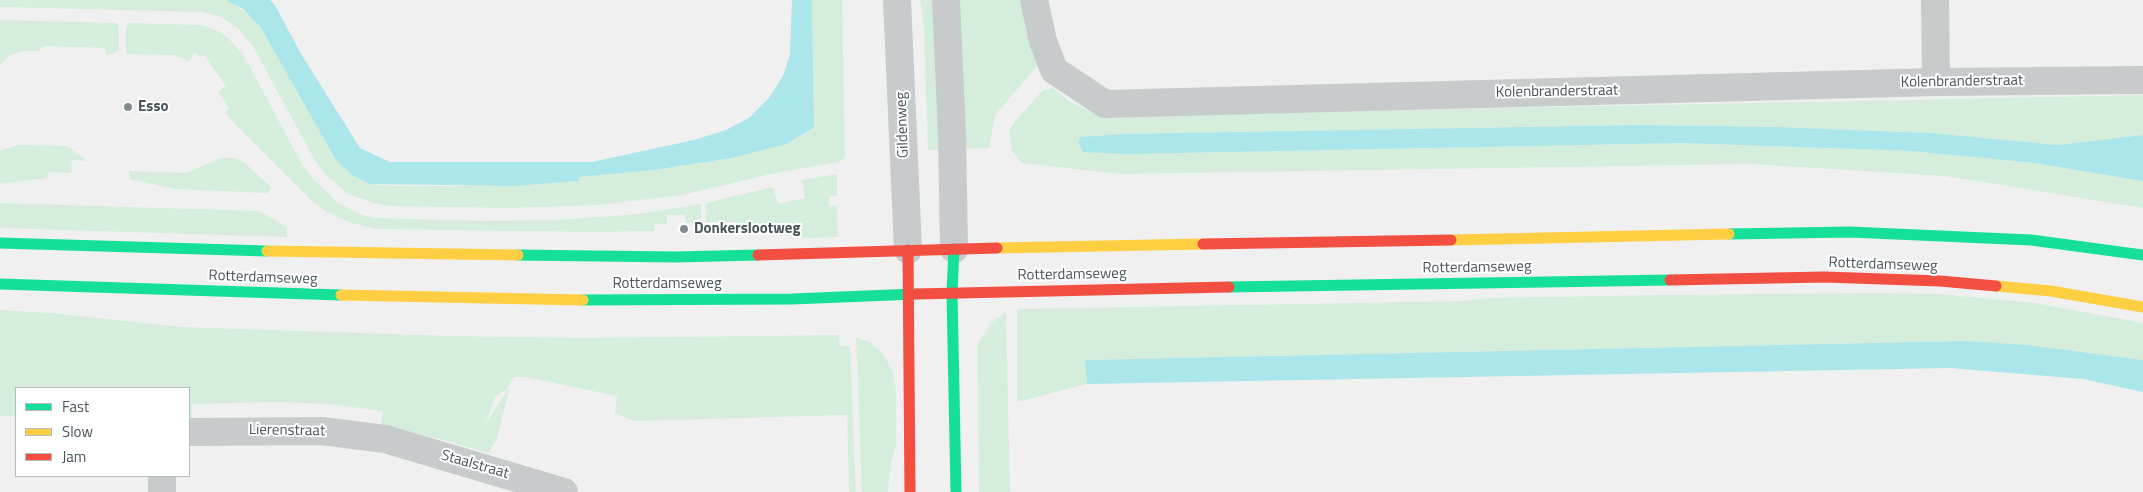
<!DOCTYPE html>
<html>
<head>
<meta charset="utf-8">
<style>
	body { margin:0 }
	#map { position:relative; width:2143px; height:492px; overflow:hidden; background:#f0f0f0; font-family:"Titillium Web",sans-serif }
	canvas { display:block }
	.legend { position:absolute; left:15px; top:387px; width:175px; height:90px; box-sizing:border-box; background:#fff; border:1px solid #b6bbbd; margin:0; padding:6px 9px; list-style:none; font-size:15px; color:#48555b }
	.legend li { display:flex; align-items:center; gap:10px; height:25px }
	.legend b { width:25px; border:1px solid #b6bbbd }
</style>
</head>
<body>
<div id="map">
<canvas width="2143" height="492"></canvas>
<ul class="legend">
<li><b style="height:6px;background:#16e098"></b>Fast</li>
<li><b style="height:6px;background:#ffcf43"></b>Slow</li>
<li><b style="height:6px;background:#f24e42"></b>Jam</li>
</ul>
</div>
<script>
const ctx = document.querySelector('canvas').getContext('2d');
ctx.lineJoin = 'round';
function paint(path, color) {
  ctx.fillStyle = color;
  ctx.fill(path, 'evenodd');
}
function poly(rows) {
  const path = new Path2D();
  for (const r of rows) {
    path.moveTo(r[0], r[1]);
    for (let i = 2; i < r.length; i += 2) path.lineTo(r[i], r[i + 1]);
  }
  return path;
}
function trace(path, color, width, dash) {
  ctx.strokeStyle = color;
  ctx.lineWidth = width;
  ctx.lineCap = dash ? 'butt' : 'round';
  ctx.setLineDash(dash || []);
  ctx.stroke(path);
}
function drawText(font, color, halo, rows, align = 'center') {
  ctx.font = font + ' "Titillium Web",sans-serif';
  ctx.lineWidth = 4;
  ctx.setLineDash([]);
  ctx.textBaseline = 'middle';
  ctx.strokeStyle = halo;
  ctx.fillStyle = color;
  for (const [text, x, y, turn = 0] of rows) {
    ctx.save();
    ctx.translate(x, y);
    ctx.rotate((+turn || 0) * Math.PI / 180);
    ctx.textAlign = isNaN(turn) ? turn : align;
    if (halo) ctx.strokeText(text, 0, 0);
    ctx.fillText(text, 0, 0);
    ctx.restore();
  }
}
const green = poly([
	[0,0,226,0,233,3,252,18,269,39,336,160,361,180,370,184,397,186,515,186,578,181,578,177,654,170,732,158,786,144,814,129,812,0,842,0,845,158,839,162,771,174,682,195,599,205,509,208,389,206,374,203,348,194,324,173,314,159,254,48,239,29,221,17,202,12,0,7],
	[920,0,938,0,945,149,928,150,924,27],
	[954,0,1022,0,1039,64,995,115,989,148,960,149],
	[0,20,116,23,119,26,119,49,113,54,106,54,105,48,45,46,38,51,23,51,11,55,0,65],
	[129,23,202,25,220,32,229,39,244,56,303,166,314,180,337,202,362,215,376,218,485,221,557,220,638,214,701,204,701,222,686,223,685,215,667,215,667,224,655,224,655,231,594,232,377,229,351,223,325,211,310,199,236,125,225,112,229,108,218,92,226,86,204,55,200,57,194,53,189,61,174,55,126,54,126,29],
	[1053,88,1069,101,1091,112,1116,116,2143,95,2143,135,2058,145,1931,133,1777,127,1638,125,1122,134,1081,137,1130,154,1682,143,1911,151,2035,163,2133,178,2143,181,2143,208,1945,176,1750,164,1120,174,1022,163,1012,151,1009,131,1016,120,1043,90],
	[19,145,67,146,87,161,72,160,71,173,49,172,46,178,0,184,0,151],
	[220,158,235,158,244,162,271,187,270,191,267,193,175,189,130,179,129,171,186,173],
	[837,174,837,196,829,196,829,205,837,206,838,237,812,238,735,230,735,222,706,222,706,203,773,187,778,204,805,198,802,180],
	[0,203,259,211,287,227,287,237,0,228],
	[1875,293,1938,294,2035,303,2143,323,2143,360,1965,341,1086,360,1087,384,1017,402,1017,310,1021,309,1463,301,1490,298,1656,295],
	[0,310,51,313,181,327,451,336,582,338,839,335,840,346,850,346,856,492,849,492,847,415,635,421,615,414,617,396,525,377,514,377,506,390,495,397,486,422,510,387,496,441,488,453,437,438,381,427,383,411,328,404,278,402,192,404,192,421,189,421,189,388,16,388,16,416,0,416],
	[1006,312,1010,492,979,492,977,345,992,322],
	[856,337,871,343,883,354,893,372,896,390,896,446,891,462,888,492,862,492]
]);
const water = poly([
	[226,0,270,0,275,5,301,54,360,148,390,162,592,162,694,140,726,130,749,118,769,98,783,76,790,55,792,0,812,0,814,128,786,144,732,158,654,170,579,177,578,181,515,186,370,184,352,175,336,160,261,28,243,9],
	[1638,125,1777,127,1931,133,2058,145,2143,135,2143,181,2035,163,1911,151,1682,143,1130,154,1083,152,1078,142,1081,137,1122,134],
	[1965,341,2026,345,2143,360,2143,392,2083,379,1950,368,1087,384,1085,360]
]);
const street = poly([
	[897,0,908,250],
	[946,0,952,134,954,249],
	[1034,0,1043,41,1054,70,1105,104,1936,82,2143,80],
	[1935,0,1936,82],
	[189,432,322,431,385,439,564,492],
	[162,492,162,476]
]);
const fast = poly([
	[1729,234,1850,232,2031,240,2143,255],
	[0,243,267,251],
	[954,249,952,293,956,492],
	[518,255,676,257,758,255],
	[0,284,341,295],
	[1229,287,1670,280],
	[583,300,792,299,916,294]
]);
const slow = poly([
	[1451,240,1729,234],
	[997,248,1203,244],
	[267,251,518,255],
	[1996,286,2051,291,2143,307],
	[341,295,583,300]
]);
const jam = poly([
	[1203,244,1451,240],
	[908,250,910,492],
	[758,255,997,248],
	[1670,280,1825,277,1940,281,1996,286],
	[916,294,1229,287]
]);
const markers = [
	[128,107,5,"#838b8f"],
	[684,229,5,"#838b8f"]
];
const streetNames = [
	["Kolenbranderstraat",1962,82,-1],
	["Kolenbranderstraat",1557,92,-1],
	["Gildenweg",903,125,-92],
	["Rotterdamseweg",1883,265,2],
	["Rotterdamseweg",1477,268,-1],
	["Rotterdamseweg",1072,275,-1],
	["Rotterdamseweg",263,278,2],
	["Rotterdamseweg",667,284],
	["Lierenstraat",287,431,1],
	["Staalstraat",475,465,16]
];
const poiNames = [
	["Esso",138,107],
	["Donkerslootweg",694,229]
];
paint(green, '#d5eedb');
paint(water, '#abe6ea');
trace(street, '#c7cbcc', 28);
trace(fast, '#16e098', 11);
trace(slow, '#ffcf43', 11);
trace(jam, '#f24e42', 11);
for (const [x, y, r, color] of markers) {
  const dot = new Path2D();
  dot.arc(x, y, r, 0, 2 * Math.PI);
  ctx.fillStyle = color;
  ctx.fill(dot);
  trace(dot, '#fff', 2);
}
drawText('15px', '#48555b', '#fff', streetNames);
drawText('bold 15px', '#48555b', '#fff', poiNames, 'left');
</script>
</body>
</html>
